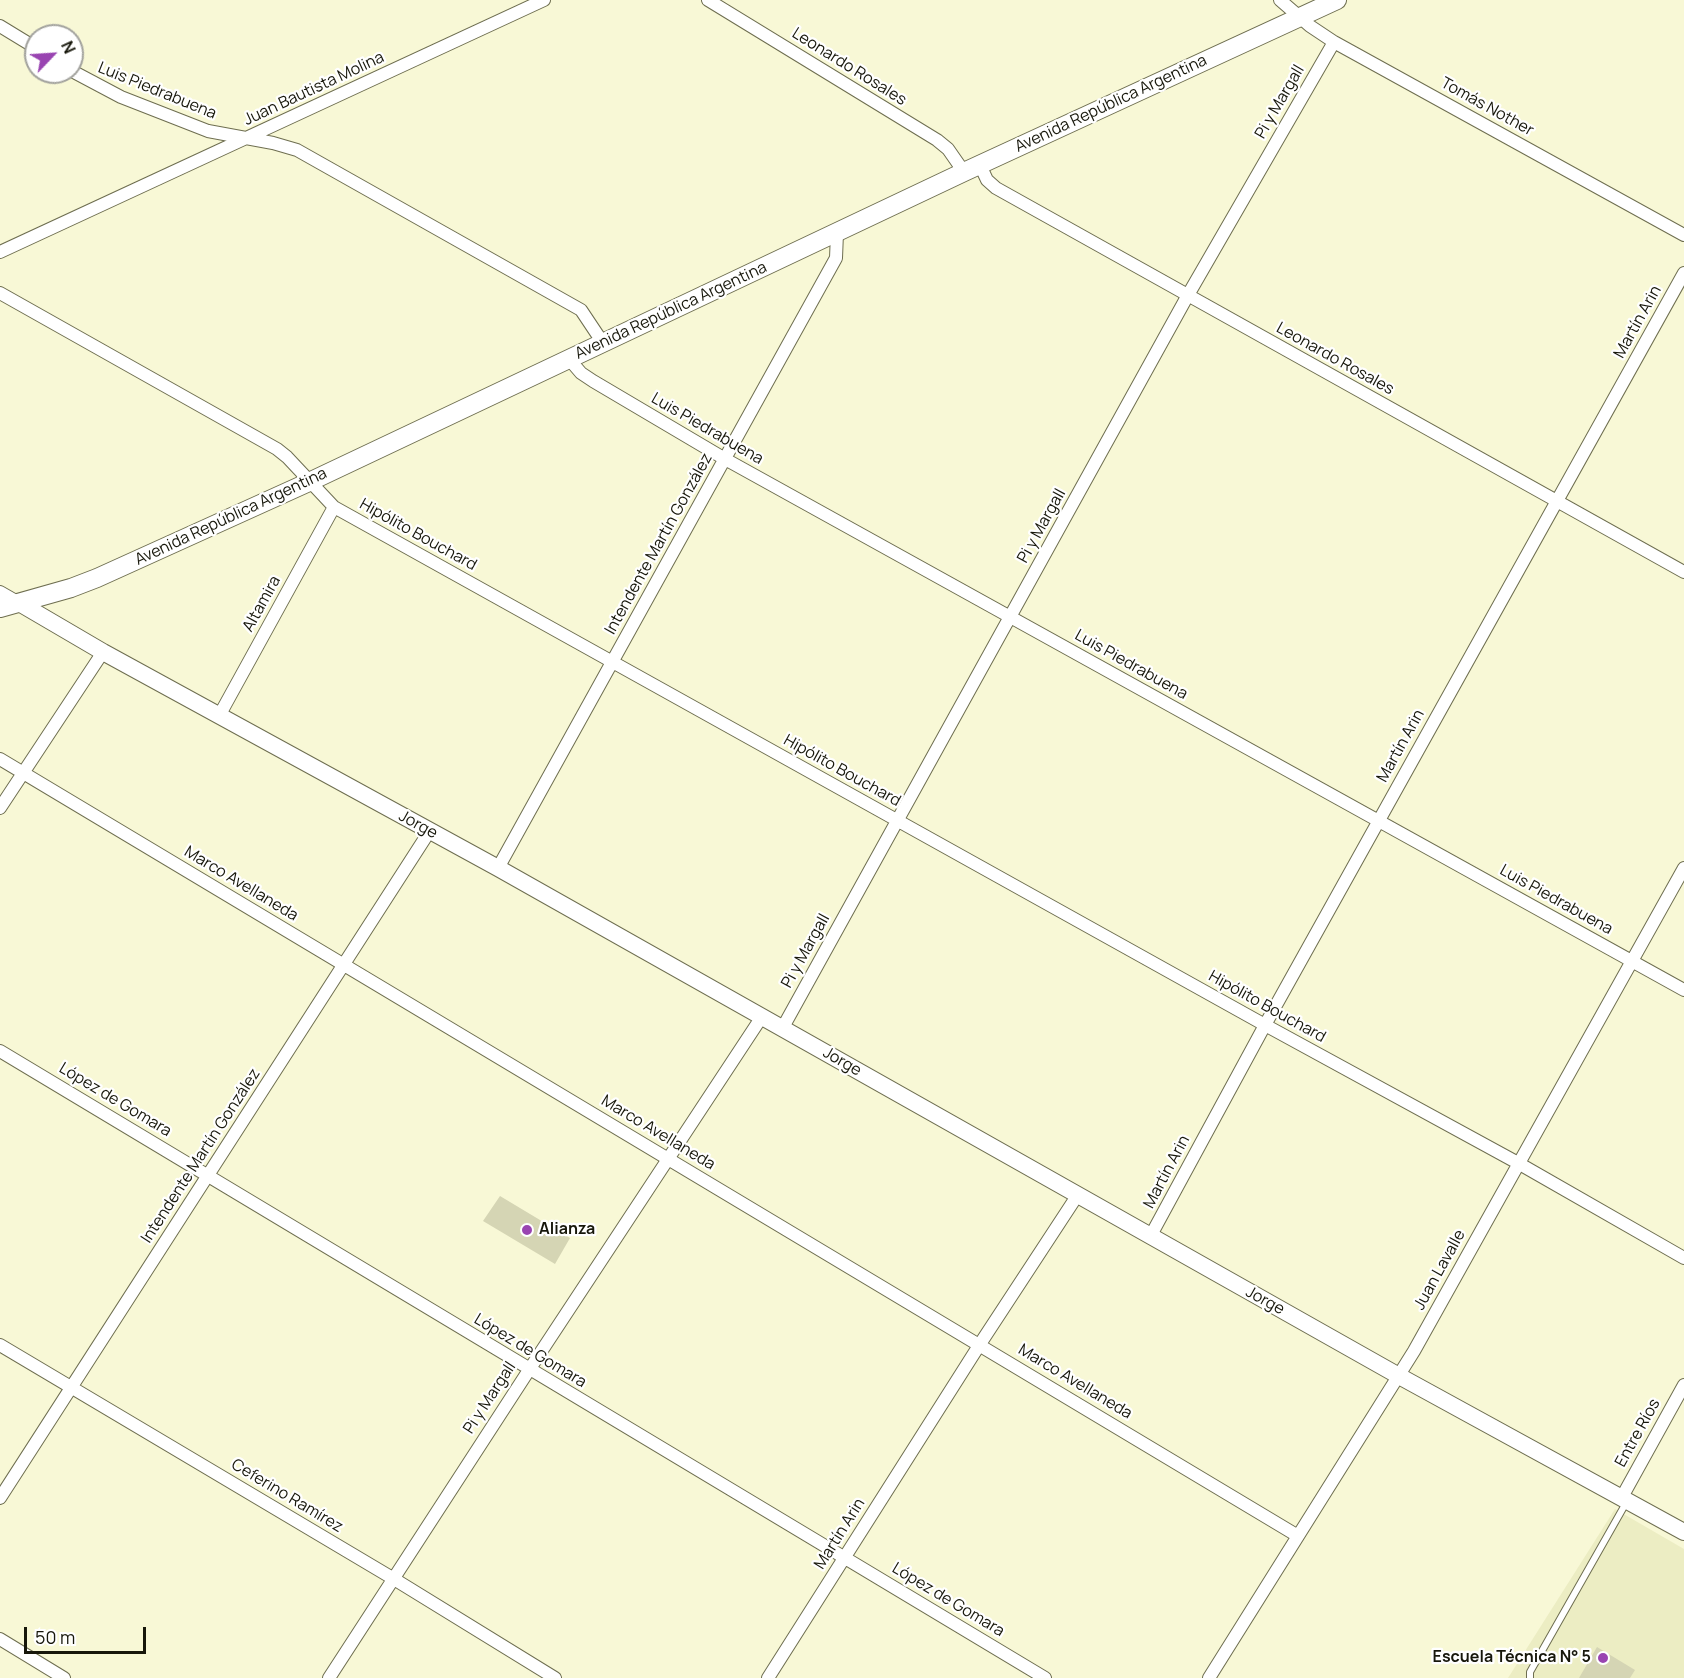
<!DOCTYPE html>
<html>
<head>
<meta charset="utf-8">
<style>
	body { margin:0 }
	#map { position:relative; width:1684px; height:1678px; overflow:hidden; background:#f8f8d6; font-family:Manrope,sans-serif }
	canvas { display:block }
	.north { position:absolute; left:24px; top:24px; width:60px; height:60px; box-sizing:border-box; background:#fff; border:2px solid #a2a29d; border-radius:50%; rotate:65deg; font-size:16px; font-weight:700; line-height:24px; text-align:center; color:#17170b }
	.north::after { content:''; display:block; margin:auto; width:21px; height:27px; background:#9944b1; clip-path:polygon(50% 0,100% 100%,50% 72%,0 100%) }
	.scale { position:absolute; left:24px; top:1627px; width:122px; height:27px; box-sizing:border-box; border:3px solid #17170b; border-top:0; padding-left:8px; font-size:18px; line-height:21px; white-space:nowrap; color:#17170b; -webkit-text-stroke:4px #fff; paint-order:stroke }
</style>
</head>
<body>
<div id="map">
<canvas width="1684" height="1678"></canvas>
<div class="north">N</div>
<div class="scale">50 m</div>
</div>
<script>
const ctx = document.querySelector('canvas').getContext('2d');
ctx.lineJoin = 'round';
function paint(path, color) {
  ctx.fillStyle = color;
  ctx.fill(path, 'evenodd');
}
function poly(rows) {
  const path = new Path2D();
  for (const r of rows) {
    path.moveTo(r[0], r[1]);
    for (let i = 2; i < r.length; i += 2) path.lineTo(r[i], r[i + 1]);
  }
  return path;
}
function trace(path, color, width, dash) {
  ctx.strokeStyle = color;
  ctx.lineWidth = width;
  ctx.lineCap = dash ? 'butt' : 'round';
  ctx.setLineDash(dash || []);
  ctx.stroke(path);
}
function drawText(font, color, halo, rows, align = 'center') {
  ctx.font = font + ' Manrope,sans-serif';
  ctx.lineWidth = 4.5;
  ctx.setLineDash([]);
  ctx.textBaseline = 'middle';
  ctx.strokeStyle = halo;
  ctx.fillStyle = color;
  for (const [text, x, y, turn = 0] of rows) {
    ctx.save();
    ctx.translate(x, y);
    ctx.rotate((+turn || 0) * Math.PI / 180);
    ctx.textAlign = isNaN(turn) ? turn : align;
    if (halo) ctx.strokeText(text, 0, 0);
    ctx.fillText(text, 0, 0);
    ctx.restore();
  }
}
const built = poly([
	[1615,1509,1684,1549,1684,1678,1508,1678]
]);
const building = poly([
	[500,1196,570,1238,555,1264,483,1221],
	[1597,1647,1635,1670,1630,1678,1579,1678]
]);
const service = poly([
	[1530,1678,1530,1672,1626,1503]
]);
const minor = poly([
	[708,0,937,140,948,149,964,172],
	[1280,0,1310,26,1334,42,1684,235],
	[0,26,36,48],
	[72,71,121,97,208,131,273,143,297,150,581,310,603,343],
	[980,165,987,180,996,188,1684,572],
	[0,252,544,0],
	[0,293,277,449,287,457,334,507,1265,1025,1518,1163,1684,1258],
	[569,359,581,373,593,381,725,459,1684,990],
	[0,592,21,604],
	[219,716,334,507],
	[0,759,1298,1536],
	[0,808,103,652],
	[498,868,836,258,837,233],
	[782,1029,1188,295,1334,42],
	[0,1051,1045,1678],
	[1150,1237,1265,1025,1684,273],
	[0,1345,394,1579,555,1678],
	[1622,1497,1684,1385],
	[0,1498,429,832],
	[0,1639,64,1678],
	[329,1678,529,1370,761,1018],
	[768,1678,980,1344,1077,1196],
	[1209,1678,1414,1351,1684,868]
]);
const tertiary = poly([
	[21,604,103,652,498,868,1399,1376,1684,1532]
]);
const secondary = poly([
	[0,608,71,588,97,578,309,482,964,172,1337,0]
]);
const markers = [
	[527,1230,6,"#9944b1"],
	[1603,1658,6,"#9944b1"]
];
const streetNames = [
	["Leonardo Rosales",849,67,32],
	["Juan Bautista Molina",314,89,-25],
	["Luis Piedrabuena",157,91,22],
	["Pi y Margall",1280,102,-60],
	["Avenida República Argentina",1111,104,-25],
	["Tomás Nother",1487,107,29],
	["Avenida República Argentina",671,311,-25],
	["Martín Arin",1638,322,-61],
	["Leonardo Rosales",1335,359,29],
	["Luis Piedrabuena",707,429,30],
	["Avenida República Argentina",231,517,-25],
	["Pi y Margall",1042,526,-61],
	["Hipólito Bouchard",418,535,29],
	["Intendente Martín González",659,544,-61],
	["Altamira",262,604,-61],
	["Luis Piedrabuena",1131,665,29],
	["Martín Arin",1401,746,-61],
	["Hipólito Bouchard",842,771,29],
	["Jorge",418,825,29],
	["Marco Avellaneda",241,884,31],
	["Luis Piedrabuena",1556,900,29],
	["Pi y Margall",806,951,-61],
	["Hipólito Bouchard",1267,1007,29],
	["Jorge",842,1062,30],
	["López de Gomara",115,1100,31],
	["Marco Avellaneda",658,1133,31],
	["Intendente Martín González",201,1156,-57],
	["Martín Arin",1167,1172,-62],
	["Juan Lavalle",1440,1270,-61],
	["Jorge",1265,1301,29],
	["López de Gomara",530,1351,31],
	["Marco Avellaneda",1075,1382,31],
	["Pi y Margall",490,1398,-57],
	["Entre Ríos",1638,1433,-61],
	["Ceferino Ramírez",287,1496,31],
	["Martín Arin",840,1534,-58],
	["López de Gomara",948,1600,31]
];
const poiNames = [
	["Alianza",539,1230],
	["Escuela Técnica N° 5",1591,1658,"right"]
];
paint(built, '#ecedc3');
paint(building, '#d5d5b4');
trace(service, '#6e6e50', 8);
trace(minor, '#6e6e50', 14);
trace(tertiary, '#6e6e50', 18);
trace(secondary, '#6e6e50', 20);
trace(service, '#fff', 6);
trace(minor, '#fff', 12);
trace(tertiary, '#fff', 16);
trace(secondary, '#fff', 18);
for (const [x, y, r, color] of markers) {
  const dot = new Path2D();
  dot.arc(x, y, r, 0, 2 * Math.PI);
  ctx.fillStyle = color;
  ctx.fill(dot);
  trace(dot, '#fff', 2);
}
drawText('16px', '#17170b', '#fff', streetNames);
drawText('bold 16px', '#17170b', '#fff', poiNames, 'left');
</script>
</body>
</html>
